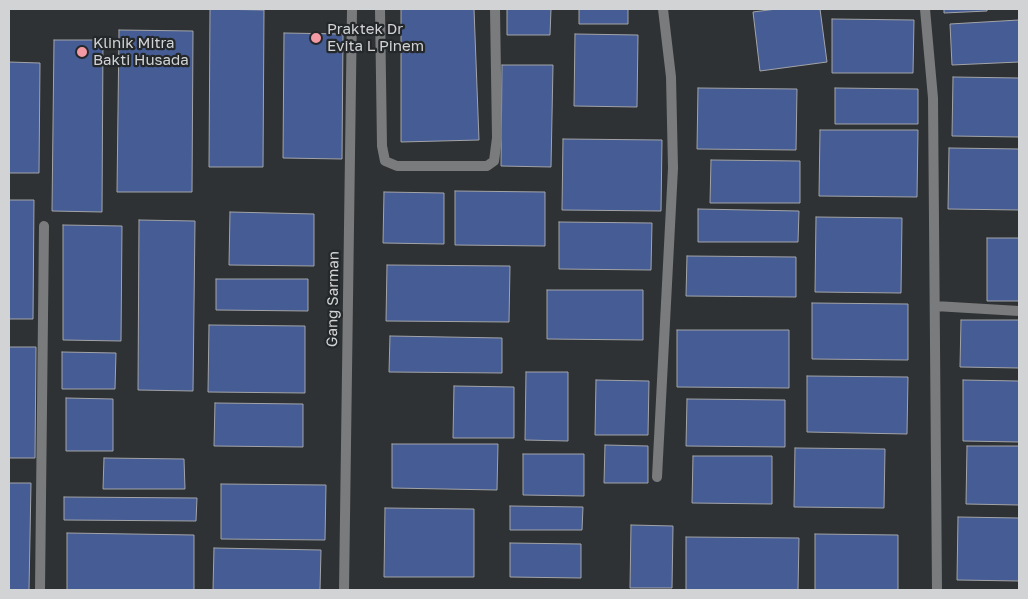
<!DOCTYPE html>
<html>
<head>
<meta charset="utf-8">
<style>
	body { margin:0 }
	#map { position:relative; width:1028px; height:599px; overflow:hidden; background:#2f3234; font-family:"Golos Text",sans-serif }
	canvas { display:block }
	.frame { position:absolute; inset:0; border:10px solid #d1d3d4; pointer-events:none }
</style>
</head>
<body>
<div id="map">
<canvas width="1028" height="599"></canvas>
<div class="frame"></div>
</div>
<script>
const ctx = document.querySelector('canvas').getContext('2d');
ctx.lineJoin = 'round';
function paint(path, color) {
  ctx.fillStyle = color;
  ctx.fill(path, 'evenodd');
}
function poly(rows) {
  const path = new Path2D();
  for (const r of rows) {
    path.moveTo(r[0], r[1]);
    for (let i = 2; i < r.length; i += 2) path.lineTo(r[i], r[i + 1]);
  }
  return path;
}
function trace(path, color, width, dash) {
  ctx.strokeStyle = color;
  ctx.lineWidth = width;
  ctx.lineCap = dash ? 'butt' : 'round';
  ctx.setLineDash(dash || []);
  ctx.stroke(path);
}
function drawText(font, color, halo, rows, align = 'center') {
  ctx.font = font + ' "Golos Text",sans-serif';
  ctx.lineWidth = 4.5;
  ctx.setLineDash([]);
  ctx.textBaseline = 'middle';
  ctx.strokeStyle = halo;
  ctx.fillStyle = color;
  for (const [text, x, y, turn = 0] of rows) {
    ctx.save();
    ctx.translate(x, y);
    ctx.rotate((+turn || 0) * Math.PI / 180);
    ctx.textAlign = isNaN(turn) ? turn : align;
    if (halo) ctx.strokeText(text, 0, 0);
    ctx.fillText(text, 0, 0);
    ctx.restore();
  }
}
const building = poly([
	[210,9,264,10,263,167,209,167,210,9],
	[401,9,474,9,479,140,401,142,401,9],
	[507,9,551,9,550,35,507,35,507,9],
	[579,9,628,9,628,24,579,24,579,9],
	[777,9,820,9,827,62,760,71,753,12,777,9],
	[944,9,987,9,987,11,944,13,944,9],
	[832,19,914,20,913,73,832,73,832,19],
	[1019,20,1019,62,952,65,950,24,1019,20],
	[119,30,193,31,192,192,117,192,119,30],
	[284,33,343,34,342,159,283,158,284,33],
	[575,34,638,35,637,107,574,106,575,34],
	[54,40,103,40,102,212,52,211,54,40],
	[9,62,40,63,39,173,9,173,9,62],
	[502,65,553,65,551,167,501,166,502,65],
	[953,77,1019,78,1019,137,952,136,953,77],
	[698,88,797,89,796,150,697,149,698,88],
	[835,88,918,89,918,124,835,124,835,88],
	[820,130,918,130,917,197,819,196,820,130],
	[563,139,662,140,661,211,562,210,563,139],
	[949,148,1019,149,1019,210,948,209,949,148],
	[711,160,800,161,800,203,710,203,711,160],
	[455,191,545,192,545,246,455,245,455,191],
	[384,192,444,193,444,244,383,243,384,192],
	[9,200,34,200,33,319,9,319,9,200],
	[698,209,799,211,798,242,698,242,698,209],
	[230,212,314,214,314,266,229,265,230,212],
	[816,217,902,218,901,293,815,292,816,217],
	[139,220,195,221,193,391,138,390,139,220],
	[559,222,652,223,651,270,559,269,559,222],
	[63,225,122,226,121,341,63,340,63,225],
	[987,238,1019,238,1019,301,987,301,987,238],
	[687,256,796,257,796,297,686,296,687,256],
	[387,265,510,266,509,322,386,321,387,265],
	[216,279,308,279,308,311,216,310,216,279],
	[547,290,643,290,643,340,547,339,547,290],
	[812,303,908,304,908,360,812,359,812,303],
	[961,320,1019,320,1019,368,960,367,961,320],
	[209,325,305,326,305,393,208,392,209,325],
	[677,330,789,330,789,388,677,387,677,330],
	[390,336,502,338,502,373,389,372,390,336],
	[9,347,36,347,35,458,9,458,9,347],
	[62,352,116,353,115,389,62,389,62,352],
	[526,372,568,372,568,441,525,440,526,372],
	[807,376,908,377,907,434,807,432,807,376],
	[596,380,649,381,648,435,595,435,596,380],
	[963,380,1019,381,1019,442,963,441,963,380],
	[454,386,514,387,514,438,453,438,454,386],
	[66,398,113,399,113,451,66,451,66,398],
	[687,399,785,400,785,447,686,446,687,399],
	[215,403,303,404,303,447,214,446,215,403],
	[392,444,498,444,497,490,392,488,392,444],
	[605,445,648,446,648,483,604,483,605,445],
	[967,446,1019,446,1019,505,966,504,967,446],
	[795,448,885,449,884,508,794,507,795,448],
	[523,454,584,454,584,496,523,495,523,454],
	[693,456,772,456,772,504,692,503,693,456],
	[104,458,184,459,185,489,103,489,104,458],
	[9,483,31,483,29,590,9,590,9,483],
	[221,484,326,485,325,540,221,539,221,484],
	[64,497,197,498,196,521,64,520,64,497],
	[510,506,583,507,582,530,510,530,510,506],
	[385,508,474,509,474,577,384,577,385,508],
	[958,517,1019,518,1019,581,957,580,958,517],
	[631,525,673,526,672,588,630,588,631,525],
	[67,533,194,535,194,590,67,590,67,533],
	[815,534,898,535,898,590,815,590,815,534],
	[686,537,799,538,798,590,686,590,686,537],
	[510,543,581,544,581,578,510,577,510,543],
	[214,548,321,550,320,590,213,590,214,548]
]);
const lane = poly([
	[380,9,382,146,385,161,397,166,487,166,494,161,497,138,495,9]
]);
const street = poly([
	[925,9,933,98,937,590],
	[935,306,1019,311],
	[657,477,673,168,671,77,663,9],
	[40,590,44,226],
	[344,590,352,9]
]);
const markers = [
	[316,38,6,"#f49aa4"],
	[82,52,6,"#f49aa4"]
];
const poiNames = [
	["Praktek Dr",327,29],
	["Evita L Pinem",327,46],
	["Klinik Mitra",93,43],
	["Bakti Husada",93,60]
];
const streetNames = [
	["Gang Sarman",333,299,-89]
];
paint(building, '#465c95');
trace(building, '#a2a4a7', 1);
trace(lane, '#7a7b7c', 10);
trace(street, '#7a7b7c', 10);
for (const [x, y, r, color] of markers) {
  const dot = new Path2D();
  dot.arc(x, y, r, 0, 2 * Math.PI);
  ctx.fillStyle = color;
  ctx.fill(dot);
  trace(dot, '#25282a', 2);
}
drawText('15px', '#d1d3d4', '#25282a', poiNames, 'left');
drawText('15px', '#d1d3d4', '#25282a', streetNames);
</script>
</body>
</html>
